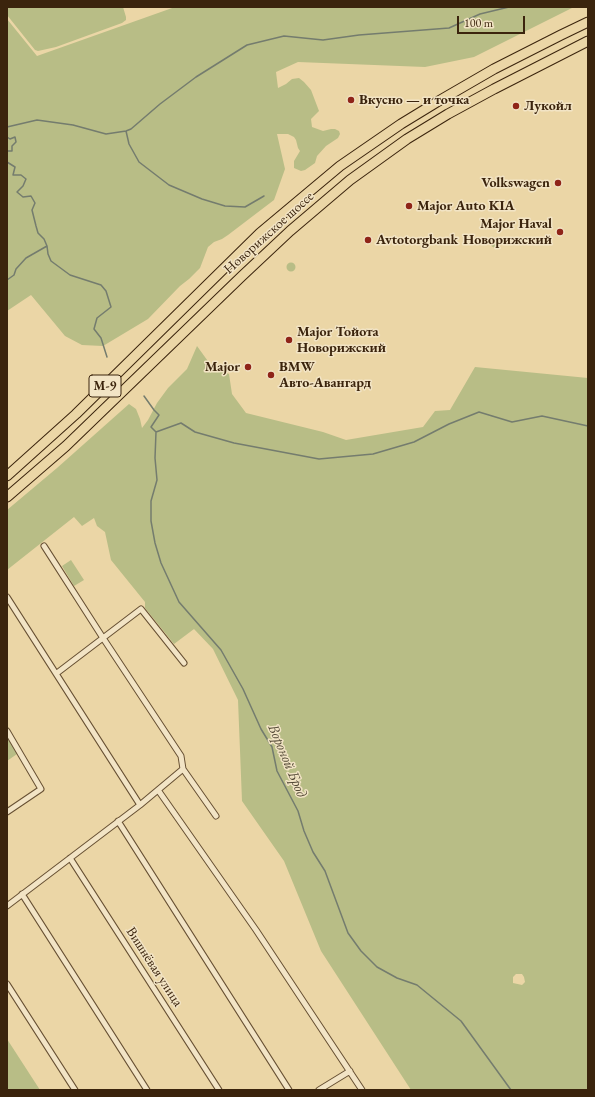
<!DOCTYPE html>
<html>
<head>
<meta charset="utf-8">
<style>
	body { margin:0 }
	#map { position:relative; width:595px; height:1097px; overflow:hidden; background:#ebd6a6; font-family:"EB Garamond",serif }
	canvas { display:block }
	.frame { position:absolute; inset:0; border:8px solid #3b240d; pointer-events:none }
	.scale { position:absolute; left:457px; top:16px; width:68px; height:18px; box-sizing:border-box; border:2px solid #3b240d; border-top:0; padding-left:5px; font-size:12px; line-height:14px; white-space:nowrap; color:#3b240d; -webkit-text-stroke:3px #f2e4c5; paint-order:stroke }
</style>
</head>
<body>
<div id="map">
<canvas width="595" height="1097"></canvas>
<div class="frame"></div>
<div class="scale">100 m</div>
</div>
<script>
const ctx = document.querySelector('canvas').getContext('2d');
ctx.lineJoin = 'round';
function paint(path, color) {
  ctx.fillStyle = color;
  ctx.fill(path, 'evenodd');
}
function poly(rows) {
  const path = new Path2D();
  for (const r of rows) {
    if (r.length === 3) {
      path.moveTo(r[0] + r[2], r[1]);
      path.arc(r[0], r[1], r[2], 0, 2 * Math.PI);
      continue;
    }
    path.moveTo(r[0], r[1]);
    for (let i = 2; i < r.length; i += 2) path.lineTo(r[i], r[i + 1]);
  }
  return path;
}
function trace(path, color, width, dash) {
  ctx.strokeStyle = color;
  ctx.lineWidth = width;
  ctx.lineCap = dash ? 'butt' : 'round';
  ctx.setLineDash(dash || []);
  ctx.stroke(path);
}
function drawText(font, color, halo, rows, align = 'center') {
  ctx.font = font + ' "EB Garamond",serif';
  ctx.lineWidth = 3;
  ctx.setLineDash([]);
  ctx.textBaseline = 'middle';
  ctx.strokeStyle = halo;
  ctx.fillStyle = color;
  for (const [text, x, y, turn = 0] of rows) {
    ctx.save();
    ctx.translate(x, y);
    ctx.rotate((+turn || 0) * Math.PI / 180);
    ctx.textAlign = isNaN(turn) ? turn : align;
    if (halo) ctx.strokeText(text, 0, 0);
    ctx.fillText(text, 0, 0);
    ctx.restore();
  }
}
const green = poly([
	[7,7,123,7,126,17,126,20,122,23,56,47,38,51,35,50,7,15],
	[175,7,574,7,474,57,425,67,298,62,276,72,278,88,286,84,292,79,299,78,304,82,311,90,319,111,311,119,312,127,323,131,331,129,335,129,339,131,340,134,338,138,326,146,317,156,315,163,305,170,301,171,294,168,294,161,300,151,298,148,296,140,294,137,288,134,277,134,285,169,274,200,228,235,222,239,214,242,208,247,200,268,189,279,180,286,148,319,103,346,82,345,65,336,31,295,7,311,7,19,37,56],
	[495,243,4.5],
	[291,267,4.5],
	[197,346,210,364,229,374,232,394,246,413,323,432,346,440,423,427,435,411,450,410,475,367,588,378,588,1090,411,1090,321,951,284,861,242,801,238,700,213,649,194,629,174,644,145,608,145,602,111,560,105,532,97,526,94,518,82,526,74,517,7,570,7,510,57,468,129,404,136,409,140,419,142,428,148,420,157,403,168,388,187,369],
	[516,974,522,974,524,977,525,982,522,985,513,983,513,977],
	[71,560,84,580,74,586,62,566],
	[7,737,17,754,7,761],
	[7,1039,40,1090,7,1090]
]);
const stream = poly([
	[7,127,37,120,73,125,106,134,126,131,131,129,160,104,196,77,247,45,284,36,323,40,359,35,449,28,480,14,509,7],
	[126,131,129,144,139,162,169,185,202,199,225,206,245,207,264,196],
	[7,137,10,139,15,137,16,142,12,146,12,151,7,151],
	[7,162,15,167,13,175,21,175,26,179,23,186,17,192,23,197,31,196,35,203,32,210,36,226,38,233,44,239,47,246,48,254,51,261,70,275,101,285,106,291,111,307,97,318,94,329,101,338,107,357],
	[7,280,14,275,16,269,26,258,47,246],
	[144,396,154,410,159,415,151,427,156,432,155,458,157,480,151,501,151,521,155,543,161,563,179,602,221,650,243,689,261,729,272,747,277,771,298,811,304,831,313,852,325,871,348,933,361,951,377,967,397,978,417,985,461,1021,511,1090],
	[156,432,181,423,195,432,234,443,319,459,373,454,414,442,449,424,479,412,512,422,542,416,588,426]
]);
const minor = poly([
	[7,597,140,805],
	[57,673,141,609,184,663],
	[7,731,41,789,7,812],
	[183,769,216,816],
	[158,790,256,930,362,1090],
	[118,821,289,1090],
	[70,858,219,1090],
	[22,894,147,1090],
	[7,906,140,805,183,769,181,756,103,638,44,546],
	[7,984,75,1090],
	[319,1090,350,1071]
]);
const motorway = poly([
	[7,476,76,414,260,233,340,166,401,124,437,102,494,69,561,35,588,22],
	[7,497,66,446,242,276,290,231,350,180,407,139,448,114,494,89,588,41]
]);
const markers = [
	[351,100,4,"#8f2418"],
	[516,106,4,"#8f2418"],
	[558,183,4,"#8f2418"],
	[409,206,4,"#8f2418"],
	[560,232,4,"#8f2418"],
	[368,240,4,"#8f2418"],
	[289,340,4,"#8f2418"],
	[248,367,4,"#8f2418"],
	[271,375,4,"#8f2418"]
];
const shields = [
	[105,386,32]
];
const shieldNames = [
	["М-9",105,386]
];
const poiNames = [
	["Вкусно — и точка",359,100],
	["Лукойл",524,106],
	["Volkswagen",550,183,"right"],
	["Major Auto KIA",417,206],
	["Major Haval",552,224,"right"],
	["Новорижский",552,240,"right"],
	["Avtotorgbank",376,240],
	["Major Тойота",297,332],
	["Новорижский",297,348],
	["Major",240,367,"right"],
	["BMW",279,367],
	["Авто-Авангард",279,383]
];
const streetNames = [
	["Новорижское шоссе",269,233,-42],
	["Вишнёвая улица",154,967,57]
];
const waterNames = [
	["Вороной Брод",287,761,67]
];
paint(green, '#b8bd86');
trace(stream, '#747c6e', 1.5);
trace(minor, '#675033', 7);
trace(motorway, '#3b240d', 11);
trace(minor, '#f2e4c5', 5);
trace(motorway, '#ebd6a6', 9);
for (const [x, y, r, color] of markers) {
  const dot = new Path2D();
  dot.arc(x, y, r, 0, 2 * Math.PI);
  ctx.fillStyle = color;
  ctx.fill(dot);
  trace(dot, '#f2e4c5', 1.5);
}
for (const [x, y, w] of shields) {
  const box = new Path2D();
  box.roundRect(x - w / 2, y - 11, w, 22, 3);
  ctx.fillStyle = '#f2e4c5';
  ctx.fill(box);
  trace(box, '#3b240d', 1);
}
drawText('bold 13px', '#3b240d', null, shieldNames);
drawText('bold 14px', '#3b240d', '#f2e4c5', poiNames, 'left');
drawText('14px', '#3b240d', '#f2e4c5', streetNames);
drawText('italic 15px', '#534936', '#f2e4c5', waterNames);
</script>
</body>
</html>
